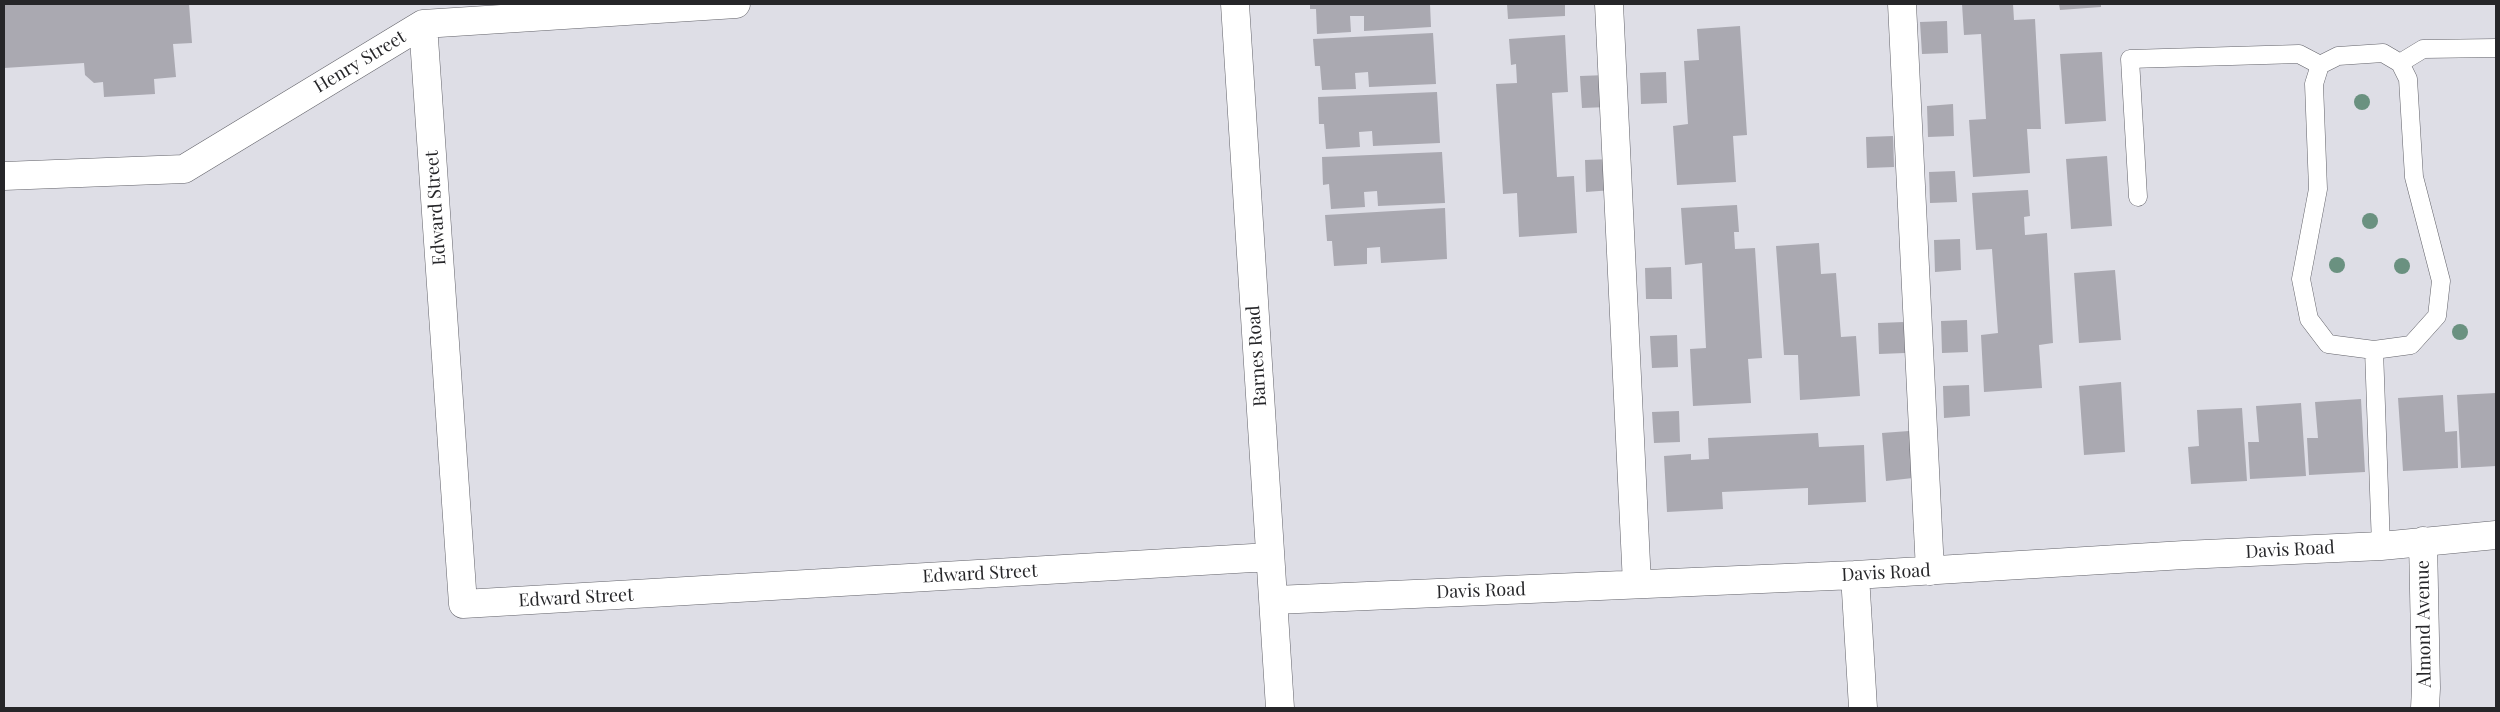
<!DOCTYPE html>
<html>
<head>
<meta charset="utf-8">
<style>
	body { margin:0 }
	#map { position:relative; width:2500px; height:712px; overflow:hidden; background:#dedee6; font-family:"Playfair Display",serif }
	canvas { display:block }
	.frame { position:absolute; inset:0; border:5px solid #262629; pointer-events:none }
</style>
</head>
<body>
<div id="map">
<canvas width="2500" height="712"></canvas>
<div class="frame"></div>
</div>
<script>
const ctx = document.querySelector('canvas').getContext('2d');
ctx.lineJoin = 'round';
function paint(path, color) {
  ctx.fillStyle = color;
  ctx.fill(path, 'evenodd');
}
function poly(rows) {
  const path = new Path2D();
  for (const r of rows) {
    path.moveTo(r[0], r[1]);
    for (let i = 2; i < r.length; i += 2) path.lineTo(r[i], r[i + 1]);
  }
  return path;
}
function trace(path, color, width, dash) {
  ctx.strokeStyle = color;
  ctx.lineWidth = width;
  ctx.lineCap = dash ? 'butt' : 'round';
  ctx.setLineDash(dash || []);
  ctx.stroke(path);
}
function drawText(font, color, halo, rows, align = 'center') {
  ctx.font = font + ' "Playfair Display",serif';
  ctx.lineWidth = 4;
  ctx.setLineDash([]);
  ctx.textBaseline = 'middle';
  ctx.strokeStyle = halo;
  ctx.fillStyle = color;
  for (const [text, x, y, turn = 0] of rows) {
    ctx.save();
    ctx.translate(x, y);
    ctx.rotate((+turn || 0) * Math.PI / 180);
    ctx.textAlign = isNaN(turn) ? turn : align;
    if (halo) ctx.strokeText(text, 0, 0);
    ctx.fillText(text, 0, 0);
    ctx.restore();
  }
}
const building = poly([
	[4,4,189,4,192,43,173,44,176,77,154,79,155,94,104,97,103,82,94,83,85,75,84,63,4,68],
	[1310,4,1430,4,1431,27,1364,31,1364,16,1350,16,1351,32,1317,34,1316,9,1310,9],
	[1507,4,1565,4,1565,16,1508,19],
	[1962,4,2013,4,2014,20,2035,19,2041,129,2027,129,2030,173,1973,177,1969,120,1986,119,1981,34,1964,35],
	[2059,4,2101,4,2101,7,2060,10],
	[1947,21,1948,53,1922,54,1920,22],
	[1740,26,1747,135,1733,136,1736,182,1677,185,1673,126,1688,124,1684,61,1699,60,1697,29],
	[1433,33,1436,84,1369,87,1368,72,1355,73,1356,89,1322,90,1320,66,1315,66,1313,39],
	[1565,35,1568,92,1552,93,1557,177,1574,176,1577,233,1519,237,1517,193,1503,194,1496,84,1517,83,1516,64,1511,65,1509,39],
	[2102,52,2106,121,2065,124,2060,54],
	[1666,72,1667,103,1641,104,1640,73],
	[1607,75,1608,107,1582,108,1580,76],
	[1437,92,1440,143,1373,146,1372,131,1359,132,1360,147,1326,149,1324,124,1319,124,1318,97],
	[1953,104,1954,136,1928,137,1927,106],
	[1893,136,1894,167,1867,168,1866,137],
	[1442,152,1445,203,1378,206,1377,191,1364,192,1365,207,1331,209,1329,184,1323,185,1322,157],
	[2107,156,2112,226,2071,229,2066,159],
	[1611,159,1612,190,1586,192,1585,160],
	[1955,171,1957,202,1930,203,1929,172],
	[2028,190,2030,216,2024,217,2025,235,2047,233,2053,343,2039,345,2042,388,1984,392,1981,335,1998,333,1992,249,1976,250,1972,193],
	[1737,205,1739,232,1734,232,1735,249,1755,248,1762,358,1748,359,1751,403,1693,406,1690,349,1706,348,1702,263,1685,265,1681,208],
	[1445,208,1447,259,1381,263,1380,247,1367,248,1367,264,1334,266,1332,241,1327,241,1325,215],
	[1960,239,1961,270,1935,272,1934,240],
	[1819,243,1821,274,1836,273,1841,337,1856,336,1860,396,1800,400,1798,355,1784,355,1776,246],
	[1671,267,1672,299,1646,299,1645,268],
	[2115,270,2121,340,2079,343,2074,273],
	[1967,320,1968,352,1942,353,1941,321],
	[1904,322,1905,353,1879,354,1878,323],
	[1677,335,1678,367,1652,368,1650,336],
	[2121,382,2125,452,2084,455,2079,386],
	[1969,385,1970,416,1944,418,1943,386],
	[2496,393,2496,466,2461,468,2457,395],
	[2443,395,2445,432,2457,431,2458,468,2403,471,2398,398],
	[2361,399,2365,472,2309,475,2307,438,2318,438,2315,402],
	[2301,403,2306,476,2250,479,2248,442,2259,442,2256,406],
	[2242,408,2247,481,2191,484,2188,447,2199,446,2197,410],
	[1679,411,1680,442,1654,443,1652,412],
	[1909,431,1913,478,1886,481,1882,433],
	[1818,433,1819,447,1864,445,1866,502,1808,505,1808,488,1722,492,1723,509,1667,512,1664,456,1691,454,1691,460,1709,459,1708,438]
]);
const service = poly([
	[2320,65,2338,56,2383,53,2400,63],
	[2138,197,2130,59,2299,54,2320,65,2314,84,2318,189,2301,279,2309,319,2328,344,2374,350],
	[2381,546,2374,350,2411,345,2437,316,2441,281,2414,177,2408,79,2400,63,2423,49,2496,48]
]);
const minor = poly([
	[1235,4,1280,708],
	[1609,4,1637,584],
	[1902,4,1930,571],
	[423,24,463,604,1270,557],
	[4,176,184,169,423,24,736,4],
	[2423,541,2426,688,2425,708],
	[1855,575,1863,708],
	[1275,600,1855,575,2184,555,2381,546,2496,535]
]);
const trees = [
	[2362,102],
	[2370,221],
	[2337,265],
	[2402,266],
	[2460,332]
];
const streetNames = [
	["Henry Street",360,62,-31],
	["Edward Street",436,208,-94],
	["Barnes Road",1257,356,-94],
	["Davis Road",2290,550,-3],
	["Davis Road",1886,573,-3],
	["Edward Street",980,574,-3],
	["Davis Road",1481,591,-2],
	["Edward Street",576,598,-3],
	["Almond Avenue",2424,624,-91]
];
paint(building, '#aaa9b1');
trace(service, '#626269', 19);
trace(minor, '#626269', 29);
trace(service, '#fff', 18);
trace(minor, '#fff', 28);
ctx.fillStyle = '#6a9180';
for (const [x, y] of trees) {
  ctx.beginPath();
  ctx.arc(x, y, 8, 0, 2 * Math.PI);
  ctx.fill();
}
drawText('18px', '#262629', '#fff', streetNames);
</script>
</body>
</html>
